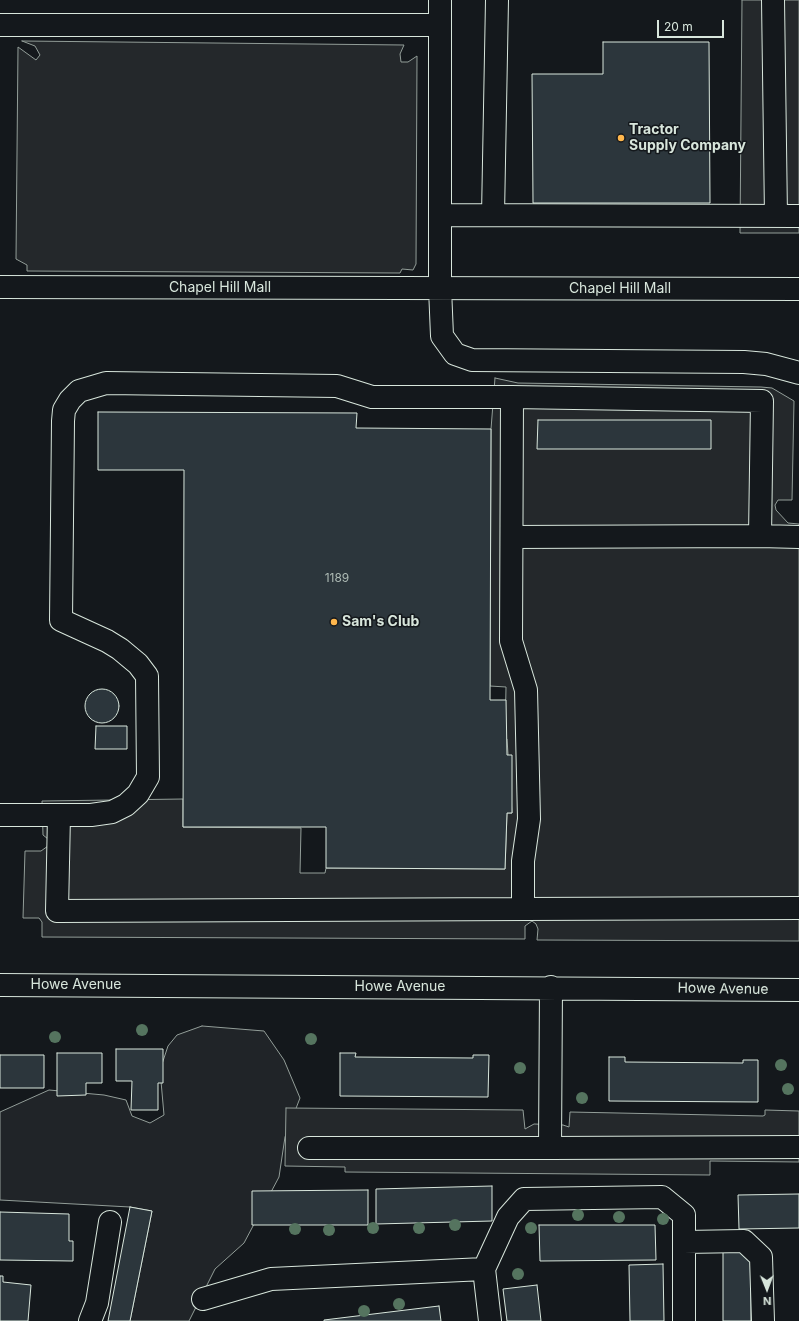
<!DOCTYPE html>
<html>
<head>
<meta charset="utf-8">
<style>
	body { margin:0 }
	#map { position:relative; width:799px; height:1321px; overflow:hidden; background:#14181c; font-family:Inter,sans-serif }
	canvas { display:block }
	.north { position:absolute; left:747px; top:1269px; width:40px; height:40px; -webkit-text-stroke:3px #14181c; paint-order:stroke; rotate:179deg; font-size:11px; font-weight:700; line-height:16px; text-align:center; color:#d8e6dc }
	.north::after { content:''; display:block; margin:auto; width:14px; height:18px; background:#d8e6dc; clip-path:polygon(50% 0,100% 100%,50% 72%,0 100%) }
	.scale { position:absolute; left:657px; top:20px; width:67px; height:18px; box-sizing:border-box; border:2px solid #d8e6dc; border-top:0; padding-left:5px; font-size:12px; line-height:14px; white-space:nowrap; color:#d8e6dc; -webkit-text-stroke:3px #14181c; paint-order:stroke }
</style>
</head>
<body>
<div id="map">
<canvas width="799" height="1321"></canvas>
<div class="north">N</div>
<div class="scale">20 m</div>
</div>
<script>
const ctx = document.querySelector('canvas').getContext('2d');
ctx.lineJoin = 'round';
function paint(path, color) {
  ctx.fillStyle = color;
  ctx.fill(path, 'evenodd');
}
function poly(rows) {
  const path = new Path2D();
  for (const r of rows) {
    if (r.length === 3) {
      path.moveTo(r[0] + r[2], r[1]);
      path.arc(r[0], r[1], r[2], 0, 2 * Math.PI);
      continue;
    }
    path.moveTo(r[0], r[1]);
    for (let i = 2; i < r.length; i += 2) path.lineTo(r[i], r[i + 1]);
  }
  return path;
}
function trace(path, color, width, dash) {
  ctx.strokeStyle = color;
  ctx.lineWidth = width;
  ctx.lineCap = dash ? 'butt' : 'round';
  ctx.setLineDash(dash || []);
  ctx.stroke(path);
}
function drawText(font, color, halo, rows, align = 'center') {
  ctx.font = font + ' Inter,sans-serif';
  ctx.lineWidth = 3;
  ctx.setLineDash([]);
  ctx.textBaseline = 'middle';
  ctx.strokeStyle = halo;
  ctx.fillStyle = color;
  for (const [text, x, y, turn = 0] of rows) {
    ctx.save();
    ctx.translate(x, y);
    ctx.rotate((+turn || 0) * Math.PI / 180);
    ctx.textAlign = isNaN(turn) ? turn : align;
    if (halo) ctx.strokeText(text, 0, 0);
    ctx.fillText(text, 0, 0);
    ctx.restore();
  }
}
const green = poly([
	[202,1026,264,1031,284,1060,300,1098,285,1137,279,1177,244,1243,215,1269,189,1321,130,1321,152,1211,130,1207,0,1200,0,1112,49,1090,104,1095,126,1100,132,1116,150,1123,164,1115,160,1070,168,1046,177,1035,202,1026]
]);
const parking = poly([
	[742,0,799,0,799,233,740,233,742,0],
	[22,41,404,45,400,54,401,62,408,62,417,56,416,264,413,270,402,269,400,273,27,271,27,265,16,259,18,47,36,60,40,55,35,46,22,41],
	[495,378,518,383,761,387,772,388,794,401,792,500,778,500,775,505,776,510,788,523,799,524,799,941,537,940,538,929,536,924,532,921,525,926,525,939,42,937,42,922,39,918,23,918,25,851,41,851,48,846,48,839,43,835,42,801,183,799,183,827,301,828,300,873,325,873,326,868,505,869,507,813,512,813,507,739,505,738,506,687,490,686,491,429,495,378],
	[286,1108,523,1110,525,1129,534,1124,563,1125,569,1127,570,1112,763,1116,765,1115,765,1110,799,1111,799,1162,710,1161,710,1175,345,1172,345,1167,285,1166,286,1108]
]);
const building = poly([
	[603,42,709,42,710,203,533,203,532,74,603,74,603,42],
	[98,412,357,413,356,428,491,429,490,700,506,700,507,755,512,755,512,813,507,813,505,869,326,868,326,827,183,827,184,470,98,470,98,412],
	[538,420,711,420,711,449,537,449,538,420],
	[102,706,17],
	[96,726,127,726,127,749,95,749,96,726],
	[116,1049,163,1049,163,1083,158,1083,158,1110,131,1110,132,1081,116,1081,116,1049],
	[57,1053,102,1053,102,1083,86,1083,86,1095,57,1096,57,1053],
	[340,1053,356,1053,355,1057,473,1058,473,1055,489,1055,488,1097,340,1096,340,1053],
	[0,1055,44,1055,44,1088,0,1088,0,1055],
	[609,1057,625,1057,625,1062,743,1063,743,1060,758,1060,758,1102,609,1101,609,1057],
	[492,1186,492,1221,376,1224,376,1189,492,1186],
	[368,1190,368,1225,252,1225,252,1191,368,1190],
	[799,1194,799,1228,739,1229,738,1195,799,1194],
	[130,1207,152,1211,130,1321,108,1321,130,1207],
	[0,1212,69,1214,69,1241,73,1241,73,1261,0,1260,0,1212],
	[539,1225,655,1225,656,1260,540,1261,539,1225],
	[723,1251,751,1251,751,1321,723,1321,723,1251],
	[663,1264,664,1321,630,1321,629,1265,663,1264],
	[0,1276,3,1276,3,1282,31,1285,28,1321,0,1321,0,1276],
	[537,1285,541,1321,507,1321,503,1289,537,1285],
	[439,1306,441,1321,324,1321,324,1320,439,1306]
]);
const minor = poly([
	[773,0,776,216],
	[0,25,440,25,440,0],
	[440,25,440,288,442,336,455,354,472,360,744,362,766,364,799,373],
	[440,215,799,216],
	[493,215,497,0],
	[0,287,799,289],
	[760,536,799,537],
	[512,537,760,536,762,401,512,397,511,641,526,690,529,819,523,861,523,909,799,908],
	[0,815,59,815,57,911,523,909],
	[59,815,91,815,112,812,126,805,138,794,148,777,147,676,138,664,120,649,107,641,61,620,63,421,64,410,70,400,79,391,106,383,337,386,372,397,512,397],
	[0,985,799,990],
	[551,987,550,1148,799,1147],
	[309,1148,550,1148],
	[684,1242,744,1241,761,1257,763,1321],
	[203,1299,271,1279,484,1269],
	[90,1321,97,1303,110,1222],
	[490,1321,484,1269,508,1217,524,1199,662,1197,684,1215,684,1321]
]);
const trees = [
	[142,1030],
	[55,1037],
	[311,1039],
	[781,1065],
	[520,1068],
	[788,1089],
	[582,1098],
	[578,1215],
	[619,1217],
	[663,1219],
	[455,1225],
	[373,1228],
	[419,1228],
	[531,1228],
	[295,1229],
	[329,1230],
	[518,1274],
	[399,1304],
	[364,1311]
];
const markers = [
	[621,138,4,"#ffb74d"],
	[334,622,4,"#ffb74d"]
];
const numberNames = [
	["1189",337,578]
];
const poiNames = [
	["Tractor",629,130],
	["Supply Company",629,146],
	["Sam's Club",342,622]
];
const streetNames = [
	["Chapel Hill Mall",220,288],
	["Chapel Hill Mall",620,289],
	["Howe Avenue",76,985],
	["Howe Avenue",400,987],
	["Howe Avenue",723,989,1]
];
paint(green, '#202428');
trace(green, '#939e99', 1);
paint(parking, '#24282b');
trace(parking, '#939e99', 1);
paint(building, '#2c363c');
trace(building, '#d8e6dc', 1);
trace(minor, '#d8e6dc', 24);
trace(minor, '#14181c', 22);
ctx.fillStyle = '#55745f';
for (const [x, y] of trees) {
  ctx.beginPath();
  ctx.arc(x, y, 6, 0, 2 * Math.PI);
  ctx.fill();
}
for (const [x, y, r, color] of markers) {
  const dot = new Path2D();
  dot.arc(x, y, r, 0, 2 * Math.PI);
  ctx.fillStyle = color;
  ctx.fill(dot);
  trace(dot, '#14181c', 1.5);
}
drawText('12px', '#adbab4', null, numberNames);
drawText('bold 14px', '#d8e6dc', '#14181c', poiNames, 'left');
drawText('14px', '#d8e6dc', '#14181c', streetNames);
</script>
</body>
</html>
